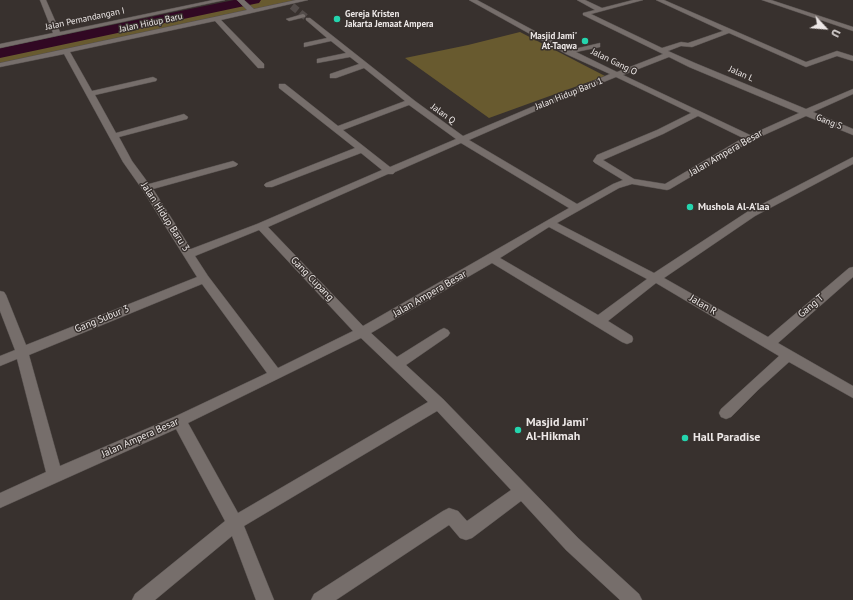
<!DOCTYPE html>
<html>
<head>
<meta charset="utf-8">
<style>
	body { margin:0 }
	#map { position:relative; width:853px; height:600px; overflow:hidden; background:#38312e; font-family:"PT Sans",sans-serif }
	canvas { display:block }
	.north { position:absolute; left:805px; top:8px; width:40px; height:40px; -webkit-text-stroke:3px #38312e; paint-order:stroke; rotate:116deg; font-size:11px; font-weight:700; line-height:16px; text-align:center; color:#ede8e7 }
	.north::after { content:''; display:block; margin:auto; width:14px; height:18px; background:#ede8e7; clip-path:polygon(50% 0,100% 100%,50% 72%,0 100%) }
</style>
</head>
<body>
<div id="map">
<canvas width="853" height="600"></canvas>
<div class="north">U</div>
</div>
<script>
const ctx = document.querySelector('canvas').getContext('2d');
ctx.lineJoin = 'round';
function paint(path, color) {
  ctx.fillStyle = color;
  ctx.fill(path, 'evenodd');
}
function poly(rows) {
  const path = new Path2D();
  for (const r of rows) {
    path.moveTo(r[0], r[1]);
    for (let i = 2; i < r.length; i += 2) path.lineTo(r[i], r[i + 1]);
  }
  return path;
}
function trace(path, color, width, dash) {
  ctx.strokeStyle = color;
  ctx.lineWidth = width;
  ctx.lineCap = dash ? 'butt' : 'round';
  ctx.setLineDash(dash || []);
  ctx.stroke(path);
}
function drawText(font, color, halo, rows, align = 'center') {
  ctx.font = font + ' "PT Sans",sans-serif';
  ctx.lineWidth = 3;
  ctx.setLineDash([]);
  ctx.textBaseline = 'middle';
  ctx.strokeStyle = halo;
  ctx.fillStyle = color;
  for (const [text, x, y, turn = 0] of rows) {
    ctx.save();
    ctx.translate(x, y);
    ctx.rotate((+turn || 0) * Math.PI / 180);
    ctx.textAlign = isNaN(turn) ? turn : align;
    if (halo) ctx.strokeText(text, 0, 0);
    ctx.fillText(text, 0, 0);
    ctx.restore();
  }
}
const green = poly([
	[252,0,305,0,0,65,0,53],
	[520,32,605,76,489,118,405,58,468,45]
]);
const canal = poly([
	[234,0,261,0,259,3,254,4,0,58,0,48,234,0]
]);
const minorTunnel = poly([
	[292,6,308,19]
]);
const minor = poly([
	[40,0,46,0,60,32,213,0,225,0,0,48,0,44,53,33,40,0],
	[237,0,244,0,254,9,296,0,308,0,221,20,264,64,264,68,258,68,215,21,70,52,92,91,153,77,157,79,156,81,95,95,116,133,184,114,188,117,187,119,119,137,132,161,149,184,233,161,238,164,236,166,153,189,191,249,257,224,382,170,361,153,272,187,266,187,264,185,266,183,355,148,279,88,279,84,285,84,338,126,405,101,364,68,336,78,330,78,330,74,359,64,350,57,317,63,317,59,346,53,331,41,304,47,304,43,327,38,306,20,306,18,310,18,415,101,463,136,610,74,566,54,469,0,477,0,570,50,600,43,600,47,576,52,617,72,663,54,583,15,583,13,595,10,577,0,585,0,602,8,633,0,643,0,591,14,662,48,681,42,688,43,723,31,656,0,664,0,806,62,837,51,853,56,853,61,837,56,806,67,729,33,692,47,681,46,668,51,695,63,806,109,853,89,853,94,813,112,853,129,853,135,806,116,753,140,670,189,667,190,632,184,619,188,557,223,654,273,747,212,853,157,853,164,755,216,664,278,768,337,849,268,853,267,853,277,778,343,853,386,853,398,789,362,758,390,731,417,726,419,721,417,719,413,721,409,779,356,656,283,608,321,632,336,633,339,632,342,627,344,622,342,492,263,371,333,397,357,440,330,444,328,448,330,450,333,448,336,406,365,443,399,578,538,639,594,642,600,620,600,566,550,521,501,472,538,466,540,460,538,449,525,336,600,311,600,314,594,443,511,449,508,458,511,467,521,511,490,437,411,244,526,274,600,256,600,232,536,155,600,132,600,135,594,225,521,176,429,0,508,0,493,46,472,17,359,0,366,0,356,15,350,0,311,0,291,4,292,6,295,26,345,197,277,142,189,123,162,64,54,0,67,0,63,247,10,237,0],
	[669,57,689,67,799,113,750,135,623,75,669,57],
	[616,77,691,113,657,130,597,155,593,161,595,163,623,180,613,184,577,204,469,140,572,95,616,77],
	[409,105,456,139,390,167,343,130,409,105],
	[698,116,743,138,665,184,634,179,603,160,663,134,698,116],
	[461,143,569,208,363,326,268,227,388,174,393,174,395,172,461,143],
	[549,227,647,279,598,315,500,258,549,227],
	[259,230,353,331,278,368,208,276,195,256,259,230],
	[202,284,267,373,174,417,60,466,29,355,202,284],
	[361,338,428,402,238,513,188,423,361,338],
	[762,0,771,0,853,27,853,31,762,0],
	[303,14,305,15,305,17,289,21,286,19,303,14]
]);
const markers = [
	[337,19,4,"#24d5ae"],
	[585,41,4,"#24d5ae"],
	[690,207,4,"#24d5ae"],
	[518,430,4,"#24d5ae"],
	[685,438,4,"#24d5ae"]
];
const farPoinames = [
	["Gereja Kristen",345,14],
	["Jakarta Jemaat Ampera",345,24],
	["Masjid Jami'",577,36,"right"],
	["At-Taqwa",577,46,"right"]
];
const farStreetnames = [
	["Jalan Pemandangan I",85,19,-12],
	["Jalan Hidup Baru",151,23,-12],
	["Jalan Gang O",614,62,26],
	["Jalan L",741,74,24],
	["Jalan Hidup Baru 1",569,94,-22],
	["Jalan Q",443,114,36],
	["Gang S",829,122,21]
];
const streetNames = [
	["Jalan Ampera Besar",726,153,-30],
	["Jalan Hidup Baru 3",165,217,57],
	["Gang Cupang",312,279,46],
	["Jalan Ampera Besar",430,294,-30],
	["Jalan R",703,305,30],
	["Gang T",811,306,-41],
	["Gang Subur 3",102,319,-22],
	["Jalan Ampera Besar",140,438,-24]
];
const poiNames = [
	["Mushola Al-A'laa",698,207]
];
const nearPoinames = [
	["Masjid Jami'",526,423],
	["Al-Hikmah",526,437],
	["Hall Paradise",693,438]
];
paint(green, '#685a2f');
paint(canal, '#310823');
trace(minorTunnel, '#534c4a', 7, [7, 3.5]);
trace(minor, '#554f4d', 1);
paint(minor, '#766e6b');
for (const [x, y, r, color] of markers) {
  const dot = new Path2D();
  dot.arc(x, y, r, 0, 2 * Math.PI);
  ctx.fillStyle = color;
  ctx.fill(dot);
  trace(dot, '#38312e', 1.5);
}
drawText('bold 9px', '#ede8e7', '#38312e', farPoinames, 'left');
drawText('9px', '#ede8e7', '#38312e', farStreetnames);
drawText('10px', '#ede8e7', '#38312e', streetNames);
drawText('bold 10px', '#ede8e7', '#38312e', poiNames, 'left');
drawText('bold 12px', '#ede8e7', '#38312e', nearPoinames, 'left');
</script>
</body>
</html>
